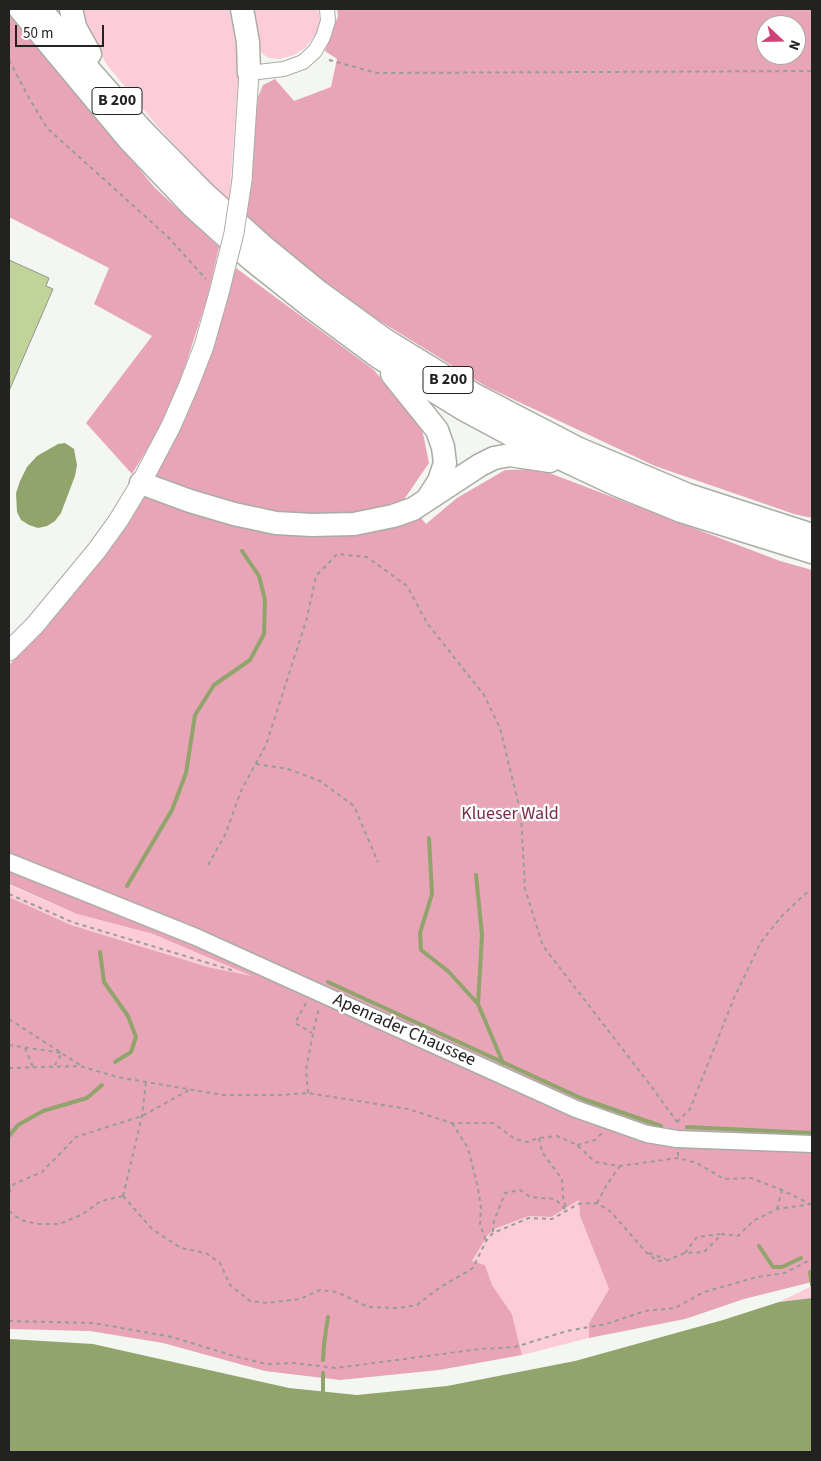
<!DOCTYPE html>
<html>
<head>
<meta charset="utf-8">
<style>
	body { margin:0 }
	#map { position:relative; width:821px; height:1461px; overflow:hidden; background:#f4f6f1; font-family:"Source Sans 3",sans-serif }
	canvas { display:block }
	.frame { position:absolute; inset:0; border:10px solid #222321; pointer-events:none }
	.north { position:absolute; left:756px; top:15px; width:50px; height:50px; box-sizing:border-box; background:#fff; border:1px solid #a7a7a6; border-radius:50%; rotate:111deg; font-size:14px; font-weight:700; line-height:20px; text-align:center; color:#222321 }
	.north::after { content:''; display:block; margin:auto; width:18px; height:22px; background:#ce4378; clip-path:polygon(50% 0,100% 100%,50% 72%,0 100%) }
	.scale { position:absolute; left:15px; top:25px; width:89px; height:22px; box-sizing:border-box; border:2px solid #222321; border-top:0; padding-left:6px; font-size:15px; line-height:18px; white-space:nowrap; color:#222321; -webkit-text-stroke:4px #fff; paint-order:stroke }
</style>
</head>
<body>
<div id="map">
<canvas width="821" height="1461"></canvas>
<div class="frame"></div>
<div class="north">N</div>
<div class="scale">50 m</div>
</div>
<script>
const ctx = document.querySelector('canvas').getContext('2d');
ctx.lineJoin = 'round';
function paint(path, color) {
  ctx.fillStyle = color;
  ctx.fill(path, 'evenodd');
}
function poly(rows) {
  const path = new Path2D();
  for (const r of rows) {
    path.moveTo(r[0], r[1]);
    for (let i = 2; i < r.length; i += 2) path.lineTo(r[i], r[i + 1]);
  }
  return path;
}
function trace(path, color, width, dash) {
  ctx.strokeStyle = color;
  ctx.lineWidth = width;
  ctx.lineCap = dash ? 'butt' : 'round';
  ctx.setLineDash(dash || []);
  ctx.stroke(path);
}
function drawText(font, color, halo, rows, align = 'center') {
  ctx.font = font + ' "Source Sans 3",sans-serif';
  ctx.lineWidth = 4.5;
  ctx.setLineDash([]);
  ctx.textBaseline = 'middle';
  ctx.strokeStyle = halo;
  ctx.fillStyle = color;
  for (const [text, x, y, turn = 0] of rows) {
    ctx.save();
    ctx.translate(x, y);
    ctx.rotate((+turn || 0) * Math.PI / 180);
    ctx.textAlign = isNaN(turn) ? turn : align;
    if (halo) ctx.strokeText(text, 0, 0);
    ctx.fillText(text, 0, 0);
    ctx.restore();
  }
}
const green = poly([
	[79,9,230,9,239,67,229,203,158,127,107,65,85,26],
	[252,9,318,9,320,20,317,33,306,47,294,55,279,59,269,58,263,54,257,46],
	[9,885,77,914,153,934,256,977,208,967,71,925,9,897],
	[579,1200,580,1216,609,1289,589,1323,589,1338,522,1355,512,1314,492,1285,485,1265,472,1261,487,1236,494,1229,529,1216,551,1217],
	[812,1286,812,1298,779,1302]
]);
const forest = poly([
	[337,9,812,9,812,518,794,514,655,466,487,387,375,318,244,225,258,97,263,85,275,79,294,101,331,87,337,59,325,51,338,16],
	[766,25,796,25,796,55,766,55],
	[9,10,155,188,219,247,207,299,178,388,157,433,132,474,86,423,152,336,94,304,109,268,9,217],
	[236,268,374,370,422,429,429,463,405,498,426,524,457,498,505,470,539,469,780,561,812,570,812,1282,744,1299,685,1319,589,1338,589,1323,609,1289,580,1216,579,1200,551,1217,529,1216,494,1229,487,1236,472,1261,485,1265,492,1285,512,1314,522,1355,439,1370,340,1380,265,1371,163,1343,90,1331,9,1329,9,897,71,925,208,967,252,976,153,934,77,914,9,884,9,665,43,631,116,541,173,440,208,358]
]);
const water = poly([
	[65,443,74,449,77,465,75,476,61,513,55,521,47,526,38,528,29,525,21,520,17,512,16,493,20,481,27,467,37,456,58,444],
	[812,1298,812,1452,9,1452,9,1339,93,1344,289,1388,357,1395,447,1386,575,1361,723,1320,779,1302]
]);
const stream = poly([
	[429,838,432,894,420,933,421,950,448,971,478,1004,503,1063],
	[476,875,482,935,478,1004],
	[127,886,172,810,186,773,195,715,214,685,250,660,264,634,265,600,259,576,242,551],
	[100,952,104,982,128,1016,136,1037,131,1052,115,1062],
	[328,982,583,1099,661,1126],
	[687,1127,812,1133],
	[9,1136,18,1125,43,1111,87,1098,102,1085],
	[759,1246,773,1267,782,1267,801,1258],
	[810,1272,812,1285],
	[323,1360,324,1344,328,1317],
	[323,1391,323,1373]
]);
const building = poly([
	[9,260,49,278,46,286,53,289,9,391,9,260]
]);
const path = poly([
	[9,60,29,98,47,128,168,237,206,279],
	[329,60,377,73,812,71],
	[256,764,288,769,320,781,354,806,378,862],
	[208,865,225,835,241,791,266,745,307,618,316,576,337,554,367,557,407,586,427,623,484,695,500,728,521,814,525,889,543,946,651,1086,677,1122,676,1125],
	[9,894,72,922,235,971],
	[306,1003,295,1023,312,1033],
	[9,1019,80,1065],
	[9,1045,62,1053,55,1065],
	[25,1048,33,1067],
	[9,1068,80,1066,117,1077,223,1095,281,1095,308,1093,408,1109,452,1123,493,1123,515,1139,527,1142,539,1138,557,1136,577,1145,595,1162,620,1166,678,1158,697,1163,724,1179,751,1178,782,1190,810,1204],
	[308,1093,306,1070,315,1023,319,1009],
	[677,1122,690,1109,734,998,761,942,781,917,805,894,812,890],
	[452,1123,468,1148,478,1188,481,1208,480,1224,486,1241],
	[539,1138,542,1152,562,1179,563,1197,566,1208],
	[577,1145,595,1140,603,1132],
	[678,1152,678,1158],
	[9,1193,14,1184,42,1172,76,1137,142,1116,191,1089],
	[123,1196,152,1229,181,1248,206,1253,220,1263,230,1285,250,1301,266,1303,300,1299,320,1290,337,1292,368,1307,398,1308,417,1305,439,1288,473,1268,486,1241,493,1233,529,1218,552,1219,578,1204,597,1203,611,1212,646,1252,657,1261,668,1260,685,1253,704,1252,722,1234,738,1236,753,1221,777,1209,812,1204],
	[123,1196,142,1116,146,1082],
	[597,1203,606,1186,620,1166],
	[777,1209,782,1190],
	[9,1211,21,1220,37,1224,59,1224,81,1215,101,1201,123,1196],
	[493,1232,494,1221,505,1193,520,1190,530,1197,555,1199,567,1211],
	[649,1253,666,1259],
	[685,1253,697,1237,720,1234],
	[9,1321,94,1323,172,1337,234,1356,266,1364,294,1363,336,1368,480,1349,515,1347,567,1331,606,1324,645,1311,675,1308,704,1292,757,1277,785,1273,812,1259]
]);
const minor = poly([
	[249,73,284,69,303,62,315,51,323,37,328,21,327,9]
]);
const tertiary = poly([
	[9,862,196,937,576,1109,647,1134,677,1139,812,1144]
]);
const secondary = poly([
	[242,180,249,73],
	[9,651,35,625,97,550,118,521,141,483,171,426,188,387,204,346,219,293]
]);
const trunk = poly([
	[20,9,130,141,191,205,252,260,311,307,377,356,465,410,517,438,617,485,681,511,812,552],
	[41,9,91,72,142,130,205,194,264,247,319,292,385,340,473,394,579,449,688,495,812,535],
	[71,9,75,27,90,54],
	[242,9,248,42,249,73],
	[392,374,437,430,443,447,445,463,439,481,428,498],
	[141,483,190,501,234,514,276,523,312,525,354,524,393,516,413,509,480,465,494,458,510,455,550,461]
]);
const secondaryBridge = poly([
	[219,293,234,233,242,180]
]);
const shields = [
	[117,101,50],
	[448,380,50]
];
const shieldNames = [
	["B 200",117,101],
	["B 200",448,380]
];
const parkNames = [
	["Klueser Wald",510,815]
];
const streetNames = [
	["Apenrader Chaussee",404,1031,24]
];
paint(green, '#fccdd9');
paint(forest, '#e7a5b7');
paint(water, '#91a46c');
trace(stream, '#91a46c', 4);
paint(building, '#c0d49a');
trace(building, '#939590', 1);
trace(minor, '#aaaca7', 16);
trace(tertiary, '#aaaca7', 19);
trace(secondary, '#aaaca7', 21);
trace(trunk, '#aaaca7', 25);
trace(path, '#9a9c98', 2, [4, 4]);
trace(minor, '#fff', 14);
trace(tertiary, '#fff', 16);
trace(secondary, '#fff', 19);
trace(trunk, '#fff', 22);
trace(secondaryBridge, '#aaaca7', 21, []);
trace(secondaryBridge, '#fff', 19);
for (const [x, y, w] of shields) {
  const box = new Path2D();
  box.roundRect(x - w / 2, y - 13.5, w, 27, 4);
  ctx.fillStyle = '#fff';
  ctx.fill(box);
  trace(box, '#222321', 1);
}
drawText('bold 16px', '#222321', null, shieldNames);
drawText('18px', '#7a2d49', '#fff', parkNames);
drawText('18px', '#222321', '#fff', streetNames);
</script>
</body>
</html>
